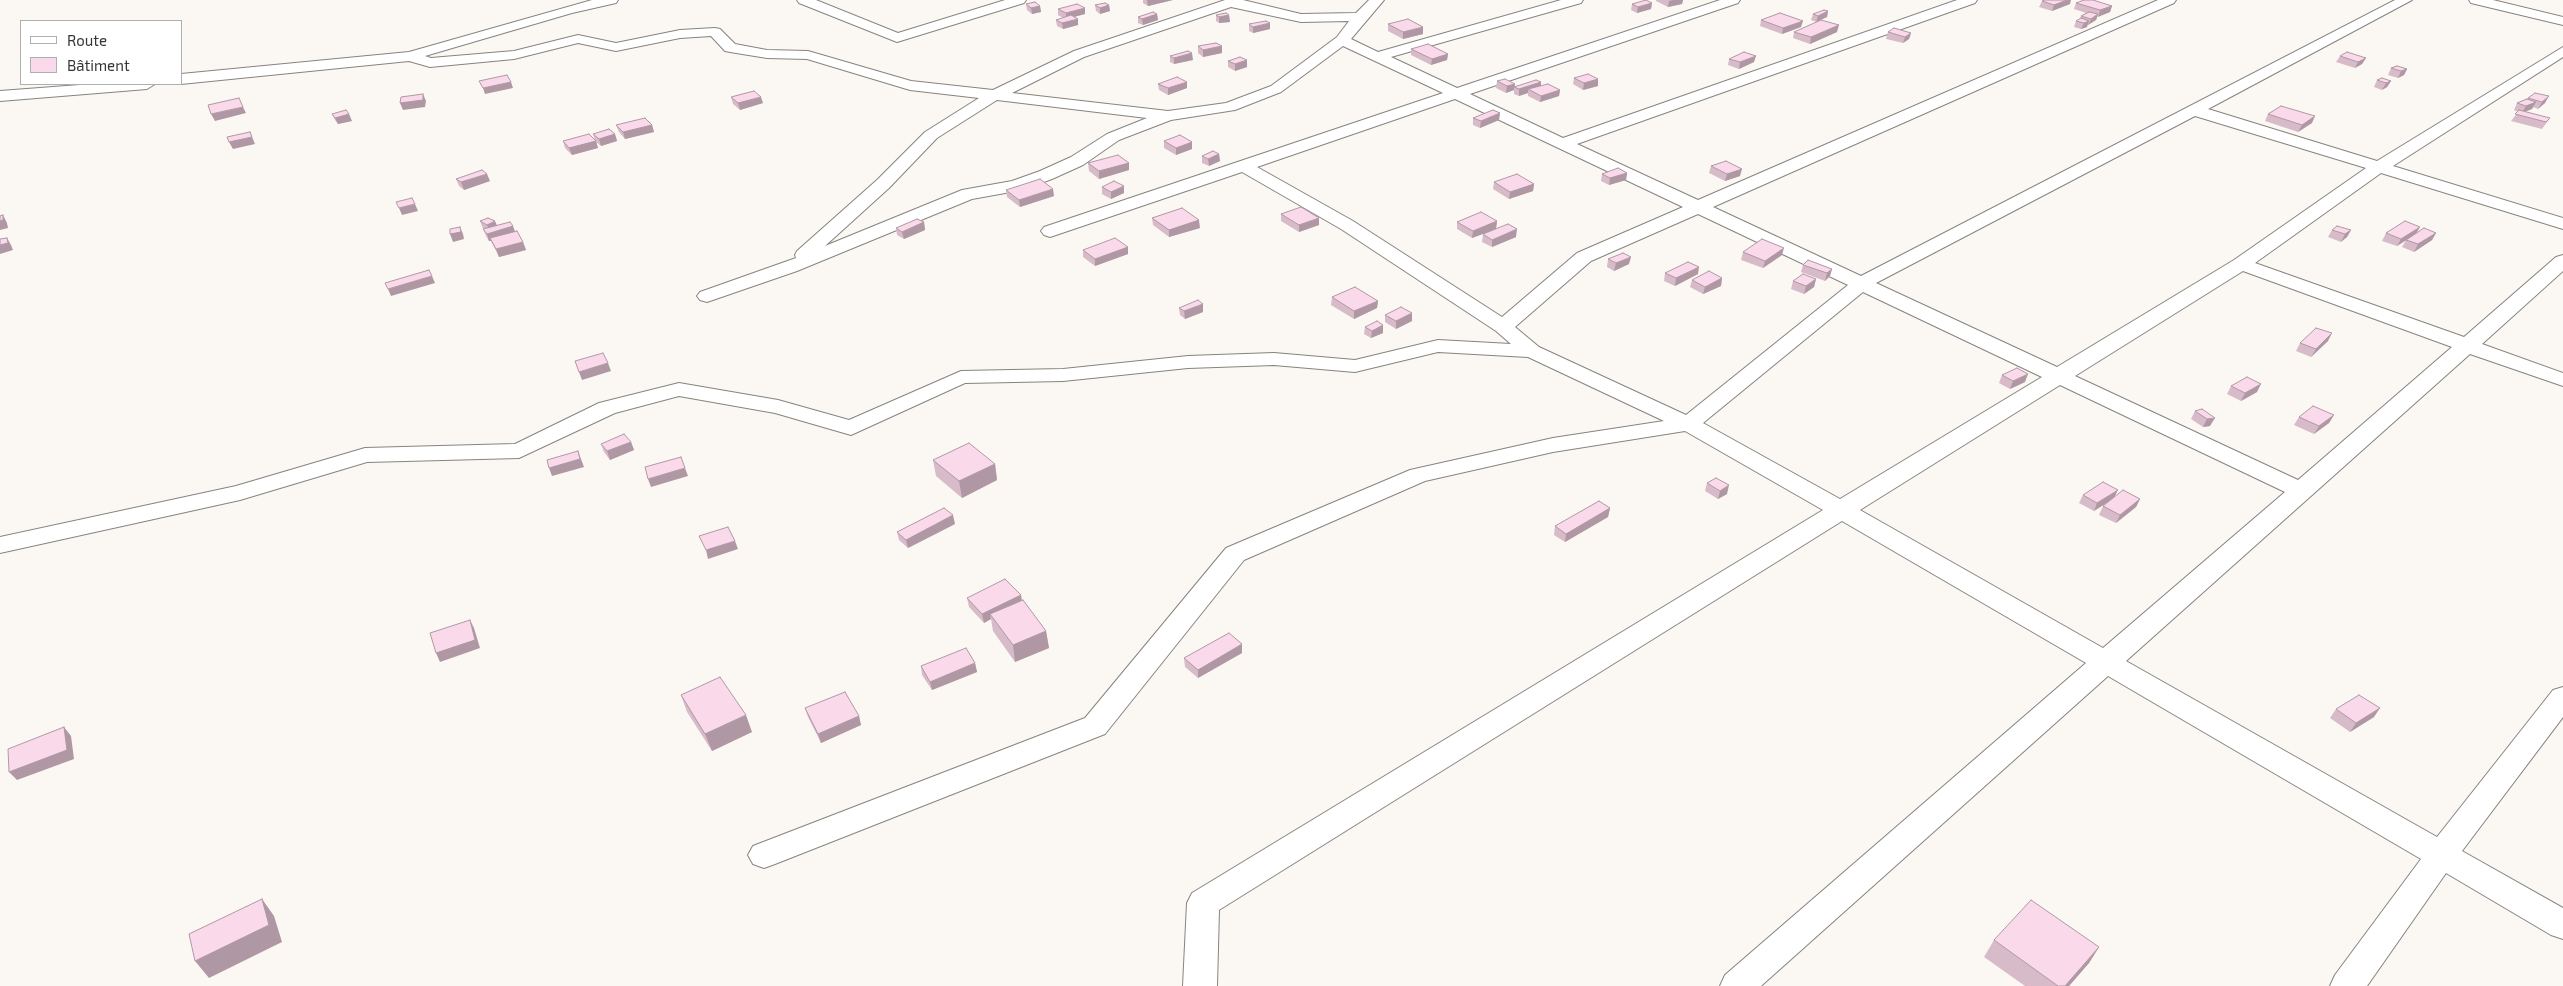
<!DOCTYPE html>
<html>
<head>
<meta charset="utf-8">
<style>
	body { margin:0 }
	#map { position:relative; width:2563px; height:986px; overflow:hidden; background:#fbf8f3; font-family:"Exo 2",sans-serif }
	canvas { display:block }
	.legend { position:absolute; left:20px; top:20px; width:162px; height:65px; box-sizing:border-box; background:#fff; border:1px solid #afafae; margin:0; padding:6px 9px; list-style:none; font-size:15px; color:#373634 }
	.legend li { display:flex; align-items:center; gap:10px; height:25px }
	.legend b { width:25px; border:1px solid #afafae }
</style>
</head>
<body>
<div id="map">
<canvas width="2563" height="986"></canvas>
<ul class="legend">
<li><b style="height:6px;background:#fff"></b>Route</li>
<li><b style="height:14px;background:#fad9ea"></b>Bâtiment</li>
</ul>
</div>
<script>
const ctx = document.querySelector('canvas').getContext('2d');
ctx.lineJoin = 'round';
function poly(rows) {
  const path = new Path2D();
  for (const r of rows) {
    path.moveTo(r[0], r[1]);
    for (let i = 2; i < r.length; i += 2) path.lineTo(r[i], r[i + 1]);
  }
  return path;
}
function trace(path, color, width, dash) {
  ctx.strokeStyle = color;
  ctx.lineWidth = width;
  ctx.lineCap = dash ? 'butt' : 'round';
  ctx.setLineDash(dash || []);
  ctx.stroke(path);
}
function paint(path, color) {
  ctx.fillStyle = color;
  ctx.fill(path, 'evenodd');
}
const street = poly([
	[592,0,618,0,616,3,572,13,425,56,431,58,514,51,578,35,616,43,680,30,715,28,720,29,735,44,767,50,808,51,911,81,993,90,1074,51,1225,0,1243,0,1301,14,1356,13,1369,0,1384,0,1351,39,1378,52,1561,0,1583,0,1581,3,1391,57,1457,88,1720,0,1740,0,1738,3,1470,94,1563,138,1957,0,1977,0,1975,3,1577,144,1698,200,2158,0,2176,0,2174,3,1713,207,1861,276,2395,0,2412,0,2208,109,2377,161,2563,47,2563,57,2393,166,2563,218,2563,229,2381,173,2255,263,2464,337,2556,257,2563,255,2563,271,2482,344,2563,373,2563,386,2470,354,2126,661,2437,837,2553,690,2563,687,2563,717,2462,851,2563,908,2563,939,2551,935,2446,873,2367,986,2330,986,2335,975,2421,859,2108,676,1761,986,1720,986,1725,975,2086,663,1842,521,1219,910,1217,986,1183,986,1187,903,1192,893,1823,510,1685,431,1553,452,1425,481,1244,560,1105,734,775,864,764,868,753,864,748,855,753,846,1085,718,1226,548,1410,470,1553,438,1664,421,1528,357,1438,352,1355,372,1274,365,1188,368,1063,381,965,383,851,435,775,413,679,396,615,413,519,458,367,462,240,500,0,553,0,537,236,486,365,448,515,444,599,403,679,383,778,400,849,420,961,371,1063,369,1188,356,1274,353,1355,360,1438,340,1511,344,1496,331,1341,229,1242,172,1056,235,1050,237,1044,235,1041,231,1044,227,1443,93,1343,46,1281,92,1235,110,1171,120,1119,140,1083,165,1052,179,1022,190,972,199,797,271,707,302,700,300,697,296,700,292,796,258,795,255,797,251,877,180,925,132,979,98,910,90,807,59,767,58,730,52,725,51,711,36,680,38,616,51,578,43,514,59,430,67,409,61,181,84,181,74,409,52,592,0],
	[1231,7,1301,22,1349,21,1337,37,1271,86,1226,103,1168,111,1012,93,1084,57,1231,7],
	[1455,99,1683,207,1577,253,1502,317,1353,221,1257,167,1455,99],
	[997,100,1147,118,1107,134,1071,157,1040,171,1012,181,962,190,825,246,889,188,937,138,997,100],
	[2195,116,2366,168,2234,260,2057,367,1876,283,2195,116],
	[1698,214,1848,285,1686,415,1539,347,1515,327,1591,261,1698,214],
	[2243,271,2452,347,2298,480,2075,376,2243,271],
	[1863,292,2042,377,1840,499,1703,423,1863,292],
	[2060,385,2285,492,2103,648,1860,510,2060,385],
	[797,0,816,0,898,33,1005,0,1026,0,1024,3,897,42,799,3,797,0],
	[2469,0,2493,0,2563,17,2563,25,2471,3,2469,0],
	[93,84,155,84,147,89,0,101,0,91,93,84]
]);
const wall = poly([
	[1143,0,1173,0,1148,6,1143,3],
	[1656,0,1683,0,1682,4,1668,7,1656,1],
	[2042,1,2070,4,2052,11,2039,7],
	[1652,3,1651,9,1637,13,1631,10,1632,4],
	[2076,3,2112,6,2110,12,2098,16,2096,20,2088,25,2087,25,2087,27,2081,29,2074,27,2076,21,2080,19,2081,16,2086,13,2074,9],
	[1026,4,1040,6,1041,12,1032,14,1027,10],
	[1095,5,1109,5,1110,11,1100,14,1096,11],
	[1058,9,1085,14,1074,17,1078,19,1078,25,1063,29,1057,26,1056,20,1063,18,1058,15],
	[1828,11,1827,17,1816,22,1811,20,1813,14],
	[1157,14,1158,20,1143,25,1138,23,1138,17],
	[1216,15,1229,15,1230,22,1219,23,1216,21],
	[1761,20,1801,27,1782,34,1760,26],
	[1249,24,1270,29,1253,33,1249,31],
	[1388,24,1423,34,1403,39,1388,31],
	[1794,32,1837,32,1810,44,1793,38],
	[1888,32,1911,33,1909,39,1903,43,1886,39],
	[1198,46,1222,46,1222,53,1203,57,1198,53],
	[1411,49,1448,54,1447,60,1431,65,1411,55],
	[1170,56,1193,60,1174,64,1170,62],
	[2340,56,2366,58,2362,64,2355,68,2336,62],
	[1729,59,1754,62,1739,69,1728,65],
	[1228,61,1247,67,1235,71,1228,67],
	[2391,68,2407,69,2404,75,2398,78,2388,75],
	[1574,78,1598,79,1598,86,1583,90,1573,84],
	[2377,80,2391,81,2387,87,2382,90,2374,87],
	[1497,81,1515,84,1514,90,1506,93,1496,88],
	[1158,84,1187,88,1168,95,1159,90],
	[1541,86,1560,90,1559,96,1540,102,1528,96,1528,93,1519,96,1514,94,1514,87],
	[731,97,763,103,740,110,733,104],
	[2528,98,2545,103,2538,109,2533,107,2532,109,2524,112,2550,118,2542,129,2511,121,2518,112,2514,110,2517,103],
	[1500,113,1499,120,1480,128,1473,125,1473,118],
	[332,114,352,121,338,124,335,120],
	[2268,114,2312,123,2298,132,2265,121],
	[616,125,652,125,654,132,625,139,619,132],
	[593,134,615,134,617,141,601,146,596,142,598,148,572,155,565,148,563,141,595,140],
	[1164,141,1192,149,1176,155,1164,148],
	[1219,154,1220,161,1209,166,1202,163,1202,156],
	[1088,163,1129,163,1129,170,1099,179,1089,171],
	[1711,166,1740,176,1725,181,1709,173],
	[1627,173,1626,180,1609,185,1601,181,1602,174],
	[456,179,490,181,464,190,459,186],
	[1494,182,1534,184,1533,191,1509,199,1493,189],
	[1124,186,1124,193,1111,199,1102,194,1102,187],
	[1006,190,1054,196,1020,207,1007,197],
	[1281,214,1319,225,1299,232,1281,221],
	[1152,218,1200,228,1169,237,1153,225],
	[480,221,497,225,515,231,523,242,526,250,499,257,491,241,489,241,486,236],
	[1497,221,1496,229,1472,238,1457,229,1457,222],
	[924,222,925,230,904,239,897,235,896,228],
	[2420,227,2416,233,2436,233,2432,240,2414,252,2402,247,2406,240,2397,246,2382,241,2386,233],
	[2332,230,2351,230,2347,237,2341,242,2328,237],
	[1483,234,1516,237,1492,247,1482,242],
	[1128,247,1128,254,1095,266,1083,257,1083,250],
	[1743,252,1782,255,1763,268,1741,260],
	[1608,259,1629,264,1614,271,1607,267],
	[1803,265,1832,269,1830,276,1825,281,1801,272],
	[1665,273,1698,274,1675,286,1664,281],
	[1722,278,1721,286,1703,294,1690,287,1692,280],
	[1816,279,1814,287,1804,294,1791,289,1793,281],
	[1332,297,1378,301,1377,308,1354,319,1331,305],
	[1179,308,1203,312,1185,319,1180,315],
	[1385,315,1412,321,1396,329,1385,322],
	[1365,327,1383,333,1371,338,1364,334],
	[2328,341,2311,357,2296,351,2300,343],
	[2002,375,2025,382,2010,389,1999,383],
	[2231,386,2257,392,2241,401,2227,394],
	[2202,409,2210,426,2203,427,2191,419,2195,411],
	[2334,415,2329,423,2314,434,2294,425,2299,417],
	[631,442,634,450,610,460,604,452,601,444],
	[933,460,995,464,997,480,962,498,936,476],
	[1707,483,1727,494,1718,499,1705,491],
	[2083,495,2115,497,2140,499,2136,507,2116,523,2099,515,2103,506,2108,502,2094,511,2079,503],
	[1610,508,1608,517,1565,542,1554,535,1555,526],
	[955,524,908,548,899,540,897,532],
	[1021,595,1022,601,1046,631,1049,648,1015,662,993,631,991,619,984,623,969,607,967,598],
	[1242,653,1198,678,1185,667,1184,658],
	[975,663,977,672,932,690,922,675,921,666],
	[681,695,752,732,712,751,687,712],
	[805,708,859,716,861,725,821,743,808,717],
	[2336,709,2374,717,2350,732,2330,718],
	[1994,940,2099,947,2089,963,2069,986,2025,986,1984,957]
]);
const shadedWall = poly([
	[1147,0,1173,0,1148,6],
	[1673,0,1683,0,1682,4,1668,7,1669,1],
	[2067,0,2071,0,2070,4,2052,11,2054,5],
	[1652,3,1651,9,1637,13,1638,7],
	[1109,5,1110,11,1100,14,1100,8],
	[1040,6,1041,12,1032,14,1031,8],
	[2112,6,2110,12,2098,17,2100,10],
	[1085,8,1085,14,1066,19,1066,13],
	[1828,11,1827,17,1816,22,1818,16],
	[1157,14,1158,20,1143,25,1142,19],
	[2098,14,2096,20,2088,25,2091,19],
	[1229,15,1230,22,1219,23,1219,17],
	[1078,19,1078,25,1063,29,1062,23],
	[1803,21,1801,27,1782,34,1783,28],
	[2089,21,2087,27,2081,29,2084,23],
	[1270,23,1270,29,1253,33,1253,27],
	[1839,25,1837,32,1810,44,1811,37],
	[1423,27,1423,34,1403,39,1403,32],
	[1911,33,1909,39,1903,43,1905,37],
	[1222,46,1222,53,1203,57,1203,50],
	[1192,53,1193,60,1174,64,1174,58],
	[1448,54,1447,60,1431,65,1432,59],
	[1756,56,1754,62,1739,69,1740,62],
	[2366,58,2362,64,2355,68,2358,62],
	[1247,60,1247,67,1235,71,1235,64],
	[2407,69,2404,75,2398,78,2401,71],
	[1598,79,1598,86,1583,90,1584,83],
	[2391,81,2387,87,2382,90,2386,83],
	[511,82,513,88,485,94,483,88],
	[1187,82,1187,88,1168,95,1168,88],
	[1541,82,1541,89,1528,89,1528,93,1519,96,1519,89],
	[1515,84,1514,90,1506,93,1507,86],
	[1560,90,1559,96,1540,102,1541,96],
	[423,94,426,101,425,107,403,110,400,103],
	[2549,96,2545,103,2538,109,2542,102],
	[761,97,763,103,740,110,738,103],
	[2536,102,2532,109,2522,113,2526,106],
	[243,107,246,113,215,121,211,114],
	[1500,113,1499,120,1480,128,1481,121],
	[349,114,352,121,338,124,335,118],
	[2315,116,2312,123,2298,132,2302,125],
	[652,125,654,132,625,139,623,132],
	[250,132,255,144,233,149,229,142],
	[615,134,617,141,601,146,599,139],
	[596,141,598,148,572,155,569,148],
	[1192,142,1192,149,1176,155,1176,148],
	[1219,154,1220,161,1209,166,1208,159],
	[1129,163,1129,170,1099,179,1099,171],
	[1742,169,1740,176,1725,181,1727,174],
	[1627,173,1626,180,1609,185,1610,178],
	[487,174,490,181,464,190,461,182],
	[1534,184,1533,191,1509,199,1510,192],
	[1124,186,1124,193,1111,199,1111,192],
	[1053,189,1054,196,1020,207,1019,200],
	[415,204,418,211,402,215,399,208],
	[3,215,7,223,8,228,0,230,0,221],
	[1319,218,1319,225,1299,232,1299,225],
	[1199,220,1200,228,1169,237,1169,230],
	[495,221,498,228,490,232,487,225],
	[1497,221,1496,229,1472,238,1473,231],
	[924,222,925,230,904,239,902,232],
	[513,226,516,234,490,238,491,241,489,241,487,234],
	[460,227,463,234,464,239,453,242,450,234],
	[2420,227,2416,234,2397,246,2401,239],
	[1517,229,1516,237,1492,247,1492,240],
	[2351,230,2347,237,2341,242,2345,234],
	[2436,233,2432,240,2414,252,2418,244],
	[7,238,11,245,13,250,0,254,0,245],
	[523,242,526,250,499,257,496,249],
	[1128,247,1128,254,1095,266,1095,259],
	[1784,248,1782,255,1763,268,1765,261],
	[1631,257,1629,264,1614,271,1616,263],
	[1699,267,1698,274,1675,286,1676,278],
	[1832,269,1830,276,1825,281,1827,273],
	[432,276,435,283,391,296,388,289],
	[1722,278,1721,286,1703,294,1705,287],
	[1816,279,1814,287,1804,294,1806,286],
	[1378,301,1377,308,1354,319,1354,311],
	[1203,304,1203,312,1185,319,1184,311],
	[1412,313,1412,321,1396,329,1396,321],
	[1383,325,1383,333,1371,338,1372,331],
	[2332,333,2328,341,2311,357,2316,349],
	[608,363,611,371,582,380,579,372],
	[2028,374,2025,382,2010,389,2013,381],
	[2261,384,2257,392,2241,401,2245,393],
	[2334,415,2329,423,2314,434,2319,426],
	[2215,418,2210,426,2203,427,2207,419],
	[631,442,634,450,610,460,607,451],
	[578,451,584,467,552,476,549,468],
	[995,464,997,480,962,498,959,481],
	[685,468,688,476,651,487,648,479],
	[1729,485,1727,494,1718,499,1720,491],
	[2118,490,2114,498,2094,511,2097,503],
	[2140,499,2136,507,2116,523,2120,515],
	[1610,508,1608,517,1565,542,1566,534],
	[953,515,955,524,908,548,906,540],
	[735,541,738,549,708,559,706,550],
	[1021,595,1022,603,990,614,991,619,984,623,982,614],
	[470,620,474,628,480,648,440,662,436,653],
	[1046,631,1049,648,1015,662,1013,645],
	[1242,644,1242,653,1198,678,1198,670],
	[975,663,977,672,932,690,930,682],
	[2380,708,2374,717,2350,732,2356,723],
	[746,715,752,732,712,751,705,734],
	[859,716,861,725,821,743,818,734],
	[64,727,71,736,74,759,17,780,9,772],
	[262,899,274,916,282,942,209,978,195,961],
	[2099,947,2089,963,2069,986,2065,986]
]);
const building = poly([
	[1646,0,1652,3,1638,7,1632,4,1646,0],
	[2044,0,2067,0,2054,5,2042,1,2044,0],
	[2084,0,2093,0,2112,6,2100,10,2076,3,2084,0],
	[1035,2,1040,6,1031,8,1026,4,1035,2],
	[1105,3,1109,5,1100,8,1095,5,1105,3],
	[1077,4,1085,8,1066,13,1058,9,1077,4],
	[1824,10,1828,11,1818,16,1813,14,1824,10],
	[1153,12,1157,14,1142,19,1138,17,1153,12],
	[2089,12,2098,14,2091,19,2081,16,2089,12],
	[1226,13,1229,15,1219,17,1216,15,1226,13],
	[1780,13,1803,21,1783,28,1761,20,1780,13],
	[1071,15,1078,19,1062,23,1056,20,1071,15],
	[2081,18,2089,21,2084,23,2076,21,2081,18],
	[1408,19,1423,27,1403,32,1388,24,1408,19],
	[1821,20,1839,25,1811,37,1794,32,1821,20],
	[1266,21,1270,23,1253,27,1249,24,1266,21],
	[1894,28,1911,33,1905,37,1888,32,1894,28],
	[1216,43,1222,46,1203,50,1198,46,1216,43],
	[1428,44,1448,54,1432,59,1411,49,1428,44],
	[1188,51,1192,53,1174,58,1170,56,1188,51],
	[1744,52,1756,56,1740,62,1729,59,1744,52],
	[2347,52,2366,58,2358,62,2340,56,2347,52],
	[1240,57,1247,60,1235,64,1228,61,1240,57],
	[2397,66,2407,69,2401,71,2391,68,2397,66],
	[1588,74,1598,79,1584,83,1574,78,1588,74],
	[507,75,511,82,483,88,479,81,507,75],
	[1177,77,1187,82,1168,88,1158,84,1177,77],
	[2382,78,2391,81,2386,83,2377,80,2382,78],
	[1505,79,1515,84,1507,86,1497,81,1505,79],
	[1536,80,1541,82,1519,89,1514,87,1536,80],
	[1548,84,1560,90,1541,96,1528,89,1548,84],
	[754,91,761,97,738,103,731,97,754,91],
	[2535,93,2549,96,2542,102,2528,98,2535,93],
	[423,94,423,100,400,103,401,97,423,94],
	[239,98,243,107,211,114,208,105,239,98],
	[2527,99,2536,102,2526,106,2517,103,2527,99],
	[2281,106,2315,116,2302,125,2268,114,2281,106],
	[346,110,349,114,335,118,332,114,346,110],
	[1493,110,1500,113,1481,121,1473,118,1493,110],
	[2519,110,2550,118,2546,122,2515,114,2519,110],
	[645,118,652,125,623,132,616,125,645,118],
	[609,129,615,134,599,139,593,134,609,129],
	[250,132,252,137,229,142,227,137,250,132],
	[589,134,596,141,569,148,563,141,589,134],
	[1180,135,1192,142,1176,148,1164,141,1180,135],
	[1213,151,1219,154,1208,159,1202,156,1213,151],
	[1118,155,1129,163,1099,171,1088,163,1118,155],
	[1726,161,1742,169,1727,174,1711,166,1726,161],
	[1618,168,1627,173,1610,178,1602,174,1618,168],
	[482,170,487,174,461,182,456,179,482,170],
	[1517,174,1534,184,1510,192,1494,182,1517,174],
	[1040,179,1053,189,1019,200,1006,190,1040,179],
	[1114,181,1124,186,1111,192,1102,187,1114,181],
	[412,198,415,204,399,208,396,202,412,198],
	[1301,207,1319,218,1299,225,1281,214,1301,207],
	[1182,208,1199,220,1169,230,1152,218,1182,208],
	[1481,212,1497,221,1473,231,1457,222,1481,212],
	[3,215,3,220,0,221,0,216,3,215],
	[488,218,495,221,487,225,480,221,488,218],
	[917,219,924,222,902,232,896,228,917,219],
	[2405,221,2420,227,2401,239,2386,233,2405,221],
	[510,222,513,226,487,234,483,229,510,222],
	[1508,224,1517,229,1492,240,1483,234,1508,224],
	[2337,226,2351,230,2345,234,2332,230,2337,226],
	[460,227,461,232,450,234,450,229,460,227],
	[2424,228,2436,233,2418,244,2406,240,2424,228],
	[517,231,523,242,496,249,490,238,517,231],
	[7,238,8,243,0,245,0,239,7,238],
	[1115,238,1128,247,1095,259,1083,250,1115,238],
	[1762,239,1784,248,1765,261,1743,252,1762,239],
	[1623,253,1631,257,1616,263,1608,259,1623,253],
	[1808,260,1832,269,1827,273,1803,265,1808,260],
	[1688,262,1699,267,1676,278,1665,273,1688,262],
	[429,270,432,276,388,289,385,283,429,270],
	[1709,271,1722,278,1705,287,1692,280,1709,271],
	[1803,274,1816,279,1806,286,1793,281,1803,274],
	[1355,287,1378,301,1354,311,1332,297,1355,287],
	[1198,300,1203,304,1184,311,1179,308,1198,300],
	[1401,307,1412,313,1396,321,1385,315,1401,307],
	[1377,321,1383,325,1372,331,1365,327,1377,321],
	[2316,328,2332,333,2316,349,2300,343,2316,328],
	[603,353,608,363,579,372,575,361,603,353],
	[2017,368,2028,374,2013,381,2002,375,2017,368],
	[2247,377,2261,384,2245,393,2231,386,2247,377],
	[2313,406,2334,415,2319,426,2299,417,2313,406],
	[2202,409,2215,418,2207,419,2195,411,2202,409],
	[624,434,631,442,607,451,601,444,624,434],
	[969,443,995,464,959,481,933,460,969,443],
	[578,451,580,459,549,468,547,460,578,451],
	[681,457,685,468,648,479,645,467,681,457],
	[1716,478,1729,485,1720,491,1707,483,1716,478],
	[2103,482,2118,490,2097,503,2083,495,2103,482],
	[2123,490,2140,499,2120,515,2103,506,2123,490],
	[1599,501,1610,508,1566,534,1555,526,1599,501],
	[944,508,953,515,906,540,897,532,944,508],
	[728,527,735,541,706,550,699,536,728,527],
	[1005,579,1021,595,982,614,967,598,1005,579],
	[1023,600,1046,631,1013,645,990,614,1023,600],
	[470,620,475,640,436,653,430,633,470,620],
	[1229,633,1242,644,1198,670,1184,658,1229,633],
	[966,648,975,663,930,682,921,666,966,648],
	[720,677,746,715,705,734,681,695,720,677],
	[845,692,859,716,818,734,805,708,845,692],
	[2359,695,2380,708,2356,723,2336,709,2359,695],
	[64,727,67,750,9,772,8,749,64,727],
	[262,899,269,925,195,961,189,934,262,899],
	[2031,900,2099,947,2065,986,2058,986,1994,940,2031,900]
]);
trace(street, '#86847f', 2);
paint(street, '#fff');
paint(wall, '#d7bbc9');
paint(shadedWall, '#af98a4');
paint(building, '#fad9ea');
trace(building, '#af98a4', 1);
</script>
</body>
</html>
